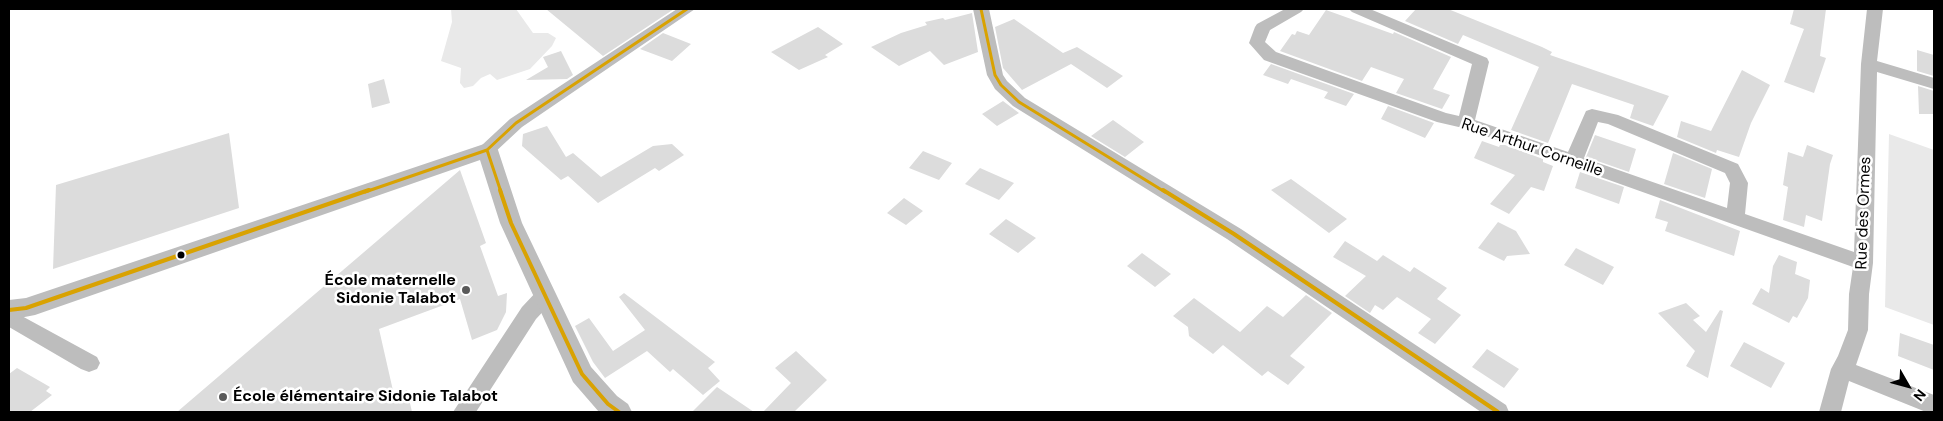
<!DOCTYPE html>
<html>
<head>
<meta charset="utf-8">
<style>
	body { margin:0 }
	#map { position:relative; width:1943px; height:421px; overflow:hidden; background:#fff; font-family:"DM Sans",sans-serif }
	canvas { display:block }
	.frame { position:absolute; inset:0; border:10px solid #000; pointer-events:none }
	.north { position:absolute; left:1883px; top:361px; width:50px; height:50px; -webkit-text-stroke:4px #fff; paint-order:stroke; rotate:128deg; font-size:14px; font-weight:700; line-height:20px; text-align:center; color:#000 }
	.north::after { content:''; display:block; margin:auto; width:18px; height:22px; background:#000; clip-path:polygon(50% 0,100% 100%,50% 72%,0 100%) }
</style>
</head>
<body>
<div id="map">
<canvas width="1943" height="421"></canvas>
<div class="frame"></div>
<div class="north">N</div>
</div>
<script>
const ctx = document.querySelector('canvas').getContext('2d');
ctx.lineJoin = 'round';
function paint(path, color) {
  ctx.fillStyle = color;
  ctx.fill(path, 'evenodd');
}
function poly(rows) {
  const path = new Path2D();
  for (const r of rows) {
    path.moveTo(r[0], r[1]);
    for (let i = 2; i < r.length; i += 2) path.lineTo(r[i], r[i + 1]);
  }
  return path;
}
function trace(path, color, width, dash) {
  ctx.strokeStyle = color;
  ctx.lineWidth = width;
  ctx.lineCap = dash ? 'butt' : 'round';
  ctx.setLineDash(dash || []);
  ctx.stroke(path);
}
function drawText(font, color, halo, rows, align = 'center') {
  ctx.font = font + ' "DM Sans",sans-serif';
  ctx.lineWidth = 5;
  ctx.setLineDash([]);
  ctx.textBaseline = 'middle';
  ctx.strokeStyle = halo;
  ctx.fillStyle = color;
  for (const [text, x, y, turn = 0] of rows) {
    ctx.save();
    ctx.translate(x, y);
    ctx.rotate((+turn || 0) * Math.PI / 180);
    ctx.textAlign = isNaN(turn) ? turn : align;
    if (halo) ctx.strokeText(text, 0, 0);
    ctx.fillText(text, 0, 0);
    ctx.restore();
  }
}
const green = poly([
	[451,9,516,9,533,33,548,33,556,38,552,46,530,69,497,80,490,74,481,78,473,86,464,88,460,83,461,68,441,61,452,22],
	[1889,134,1934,150,1934,325,1885,307]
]);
const building = poly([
	[546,9,674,9,603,56],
	[1416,9,1448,9,1542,47,1552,52,1550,55,1669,96,1653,126,1630,118,1634,105,1572,84,1548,143,1511,130,1539,67,1463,35,1458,44,1405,21],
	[1794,9,1826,9,1820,56,1826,58,1814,93,1784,82,1804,29,1790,24],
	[1326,10,1393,34,1394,32,1451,57,1433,89,1450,95,1442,109,1396,93,1404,79,1371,67,1362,81,1280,51,1292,34,1295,35,1297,31,1309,35],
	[972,13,978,52,944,65,930,51,899,66,871,47,901,33,927,25,925,22,943,18,945,20],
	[1014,19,1063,53,1077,47,1123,76,1107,88,1071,64,1022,90,1003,68,995,27],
	[818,27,843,44,825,55,828,57,799,70,771,52],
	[663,33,691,44,672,61,640,49],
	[1917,50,1934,55,1934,76,1917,71],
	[561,51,573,75,567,79,526,80,548,67,543,57],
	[1271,64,1354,94,1346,106,1324,98,1328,92,1291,79,1288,84,1263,75],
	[1742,70,1770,85,1751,123,1739,157,1717,150,1716,153,1677,137,1681,121,1711,131],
	[384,79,390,103,372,108,368,84],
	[1918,86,1934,91,1934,114,1919,114],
	[1003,101,1019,113,997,126,982,114],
	[1388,106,1434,123,1425,138,1381,119],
	[1113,120,1144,142,1125,157,1091,136],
	[547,126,566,157,573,153,601,177,653,146,672,144,684,155,659,171,655,168,598,203,568,176,561,180,522,146,523,134],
	[229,133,239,208,53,269,56,185],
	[1595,135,1636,149,1629,172,1586,157],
	[1482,141,1499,147,1500,145,1505,145,1543,159,1543,162,1553,166,1544,191,1531,187,1509,214,1490,204,1515,175,1474,158],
	[1807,145,1833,155,1830,164,1822,221,1806,215,1804,227,1783,220,1788,187,1783,185,1788,152,1803,157],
	[923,151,952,163,939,180,909,168],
	[1673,153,1712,169,1705,198,1664,184],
	[980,168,1014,183,999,200,965,184],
	[460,170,486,243,480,246,498,296,507,293,506,312,497,330,472,340,460,299,379,329,394,395,407,390,412,412,177,412],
	[1580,172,1624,187,1619,204,1575,188],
	[1291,179,1347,219,1329,233,1271,190],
	[904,198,923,211,906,225,887,213],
	[1660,200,1740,231,1734,256,1665,231,1668,222,1655,218],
	[1006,219,1036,238,1018,253,989,234],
	[1498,222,1516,231,1530,254,1507,256,1504,261,1478,248],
	[1345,241,1377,261,1383,255,1410,272,1414,267,1447,288,1437,299,1461,315,1435,344,1418,333,1431,319,1397,297,1383,310,1375,305,1370,313,1345,296,1366,276,1333,257],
	[1576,248,1614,267,1603,285,1564,265],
	[1142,253,1171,274,1155,287,1127,266],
	[1779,255,1797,262,1795,274,1810,280,1808,298,1797,318,1793,316,1789,323,1752,304,1761,288,1769,293,1773,266],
	[624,293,715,362,708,368,720,381,703,395,673,369,670,372,647,351,605,378,593,362,575,326,589,318,613,351,645,330,619,297],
	[1306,295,1332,313,1290,356,1305,367,1288,385,1268,371,1262,376,1223,345,1213,354,1189,336,1188,327,1173,316,1194,298,1240,332,1267,306,1283,317],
	[1686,303,1700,316,1693,320,1706,332,1720,310,1723,311,1708,378,1686,366,1695,351,1658,313],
	[1900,333,1934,345,1934,370,1898,356],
	[1744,342,1785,363,1771,388,1730,366],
	[1487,349,1519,369,1504,388,1472,367],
	[796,351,827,380,794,412,763,412,791,383,775,368],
	[17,368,50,387,46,391,52,395,30,412,9,412,9,374],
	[717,387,754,412,692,412]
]);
const minor = poly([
	[677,9,695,9,522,127,493,154,487,156,481,154,478,150,481,146,510,119,677,9],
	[973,9,989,9,1003,75,1007,81,1025,98,1241,229,1506,405,1509,412,1481,412,1227,239,1013,106,995,89,987,75,973,9],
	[1285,9,1304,9,1301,12,1270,30,1265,42,1276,52,1446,113,1459,116,1472,64,1352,12,1349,9,1370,9,1487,58,1489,62,1475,120,1568,152,1586,111,1592,109,1618,115,1738,164,1748,183,1745,214,1854,252,1861,64,1867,9,1883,9,1877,61,1934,78,1934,89,1877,72,1873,263,1869,294,1868,330,1856,365,1934,395,1934,412,1926,412,1849,381,1841,412,1819,412,1831,369,1838,356,1848,330,1849,294,1853,267,1463,128,1437,122,1264,60,1249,43,1255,27,1257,24,1285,9],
	[1598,122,1608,124,1725,173,1730,183,1727,208,1584,158,1598,122],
	[545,288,552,290,555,296,552,302,536,319,476,412,453,412,522,307,538,290,545,288],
	[9,309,97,357,100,363,97,369,89,372,81,369,9,327,9,309]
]);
const tertiary = poly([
	[487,143,495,145,498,150,522,223,591,367,617,396,628,404,632,412,599,412,573,382,500,223,480,160,35,315,9,320,9,300,26,298,487,143]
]);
const bus1Far1 = poly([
	[981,9,995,75,1001,85,1019,102,1165,192],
	[487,150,501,192],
	[365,192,487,150,516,123,687,9]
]);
const bus1 = poly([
	[500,190,511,223,582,374,608,404,619,412],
	[1163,190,1234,234,1498,412],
	[9,310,26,308,369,190]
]);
const markers = [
	[181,255,4.5,"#000"],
	[466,290,5,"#595959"],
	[223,397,5,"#595959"]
];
const streetNames = [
	["Rue Arthur Corneille",1532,148,19],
	["Rue des Ormes",1864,213,-88]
];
const poiNames = [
	["École maternelle",456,281],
	["Sidonie Talabot",456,299],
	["École élémentaire Sidonie Talabot",233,397,"left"]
];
paint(green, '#e9e9e9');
paint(building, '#dcdcdc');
paint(minor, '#bdbdbd');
paint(tertiary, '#bdbdbd');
trace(bus1Far1, '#d9a201', 3);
trace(bus1, '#d9a201', 4);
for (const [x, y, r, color] of markers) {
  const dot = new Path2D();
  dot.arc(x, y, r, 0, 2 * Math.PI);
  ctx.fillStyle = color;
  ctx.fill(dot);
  trace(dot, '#fff', 2);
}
drawText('16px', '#000', '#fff', streetNames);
drawText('bold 16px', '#000', '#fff', poiNames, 'right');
</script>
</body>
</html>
